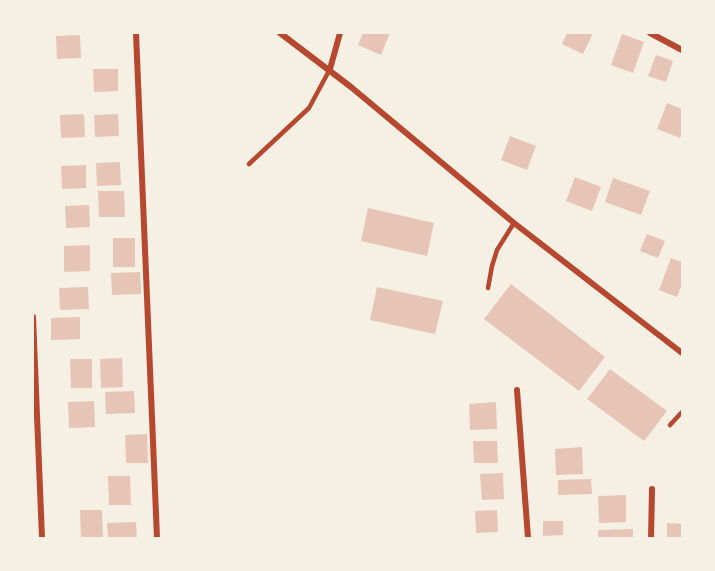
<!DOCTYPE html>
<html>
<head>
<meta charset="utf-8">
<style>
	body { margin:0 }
	#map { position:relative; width:715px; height:571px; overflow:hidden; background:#f6efe4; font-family:Inter,sans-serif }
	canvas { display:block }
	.frame { position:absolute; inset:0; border:34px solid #f6efe4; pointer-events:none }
</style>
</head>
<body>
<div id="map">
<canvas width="715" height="571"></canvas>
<div class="frame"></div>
</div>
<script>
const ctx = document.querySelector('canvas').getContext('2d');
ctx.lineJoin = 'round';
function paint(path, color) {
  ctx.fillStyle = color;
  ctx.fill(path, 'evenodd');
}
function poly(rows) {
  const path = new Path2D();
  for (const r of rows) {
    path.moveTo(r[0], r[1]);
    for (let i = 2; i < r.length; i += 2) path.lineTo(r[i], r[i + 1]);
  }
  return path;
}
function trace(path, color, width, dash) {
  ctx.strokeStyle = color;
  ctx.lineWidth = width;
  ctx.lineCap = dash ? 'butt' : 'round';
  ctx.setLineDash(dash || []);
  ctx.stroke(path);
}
const building = poly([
	[363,33,390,33,381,55,358,45],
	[567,33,593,33,583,54,562,44],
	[622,34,644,42,633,73,611,65],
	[80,35,81,58,57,59,56,36],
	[656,55,673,61,666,82,648,76],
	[93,69,118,69,118,91,94,92],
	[667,103,682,109,682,134,680,138,657,129],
	[84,114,85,137,61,138,60,115],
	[118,114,119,136,95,137,94,115],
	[510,136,536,146,527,170,501,160],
	[120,162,121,185,97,186,96,163],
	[86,165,86,188,62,189,61,166],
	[575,177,601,187,592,211,566,201],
	[613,178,650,191,641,215,605,202],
	[98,191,124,191,125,217,99,217],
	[89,205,90,227,66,228,65,206],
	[368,208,434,223,427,256,361,241],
	[647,234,665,241,658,258,640,251],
	[113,238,135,238,135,267,113,267],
	[90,245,90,271,64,272,64,246],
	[671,258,682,262,682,284,677,297,659,290],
	[140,272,141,294,112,295,111,273],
	[511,284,605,357,579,391,484,319],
	[88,287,89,309,60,310,59,288],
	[377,287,443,301,435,334,370,320],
	[80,317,80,339,51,340,51,318],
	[122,358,123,387,101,388,100,359],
	[70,359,92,359,92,388,71,388],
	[610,369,667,411,644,441,587,399],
	[134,391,135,413,106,414,105,392],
	[94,401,95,427,69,428,68,402],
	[496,402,497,429,470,430,469,404],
	[147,434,148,463,126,463,125,435],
	[473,441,497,441,498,463,474,463],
	[582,447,583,474,556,475,555,449],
	[503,473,504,499,482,500,480,474],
	[108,476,130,476,131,505,109,505],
	[591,479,592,494,558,495,558,480],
	[626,495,626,522,599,523,598,496],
	[80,510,102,510,103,538,81,538],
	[497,510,498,532,476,533,475,511],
	[543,521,563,521,563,535,543,536],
	[136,522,137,538,108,538,107,523],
	[667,523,682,524,682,538,667,538],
	[633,529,633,538,598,538,598,530]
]);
const service = poly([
	[249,164,309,108,330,69],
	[488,288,492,266,497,250,514,223],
	[670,425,682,412]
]);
const minor = poly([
	[136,33,157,538],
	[280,33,351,87,514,223,682,353],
	[650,33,682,50],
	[330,69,340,33],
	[33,317,42,538],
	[517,390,528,538],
	[651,538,652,489]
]);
paint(building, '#e6c5b7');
trace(service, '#b5482f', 4.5);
trace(minor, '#b5482f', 6);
</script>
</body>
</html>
